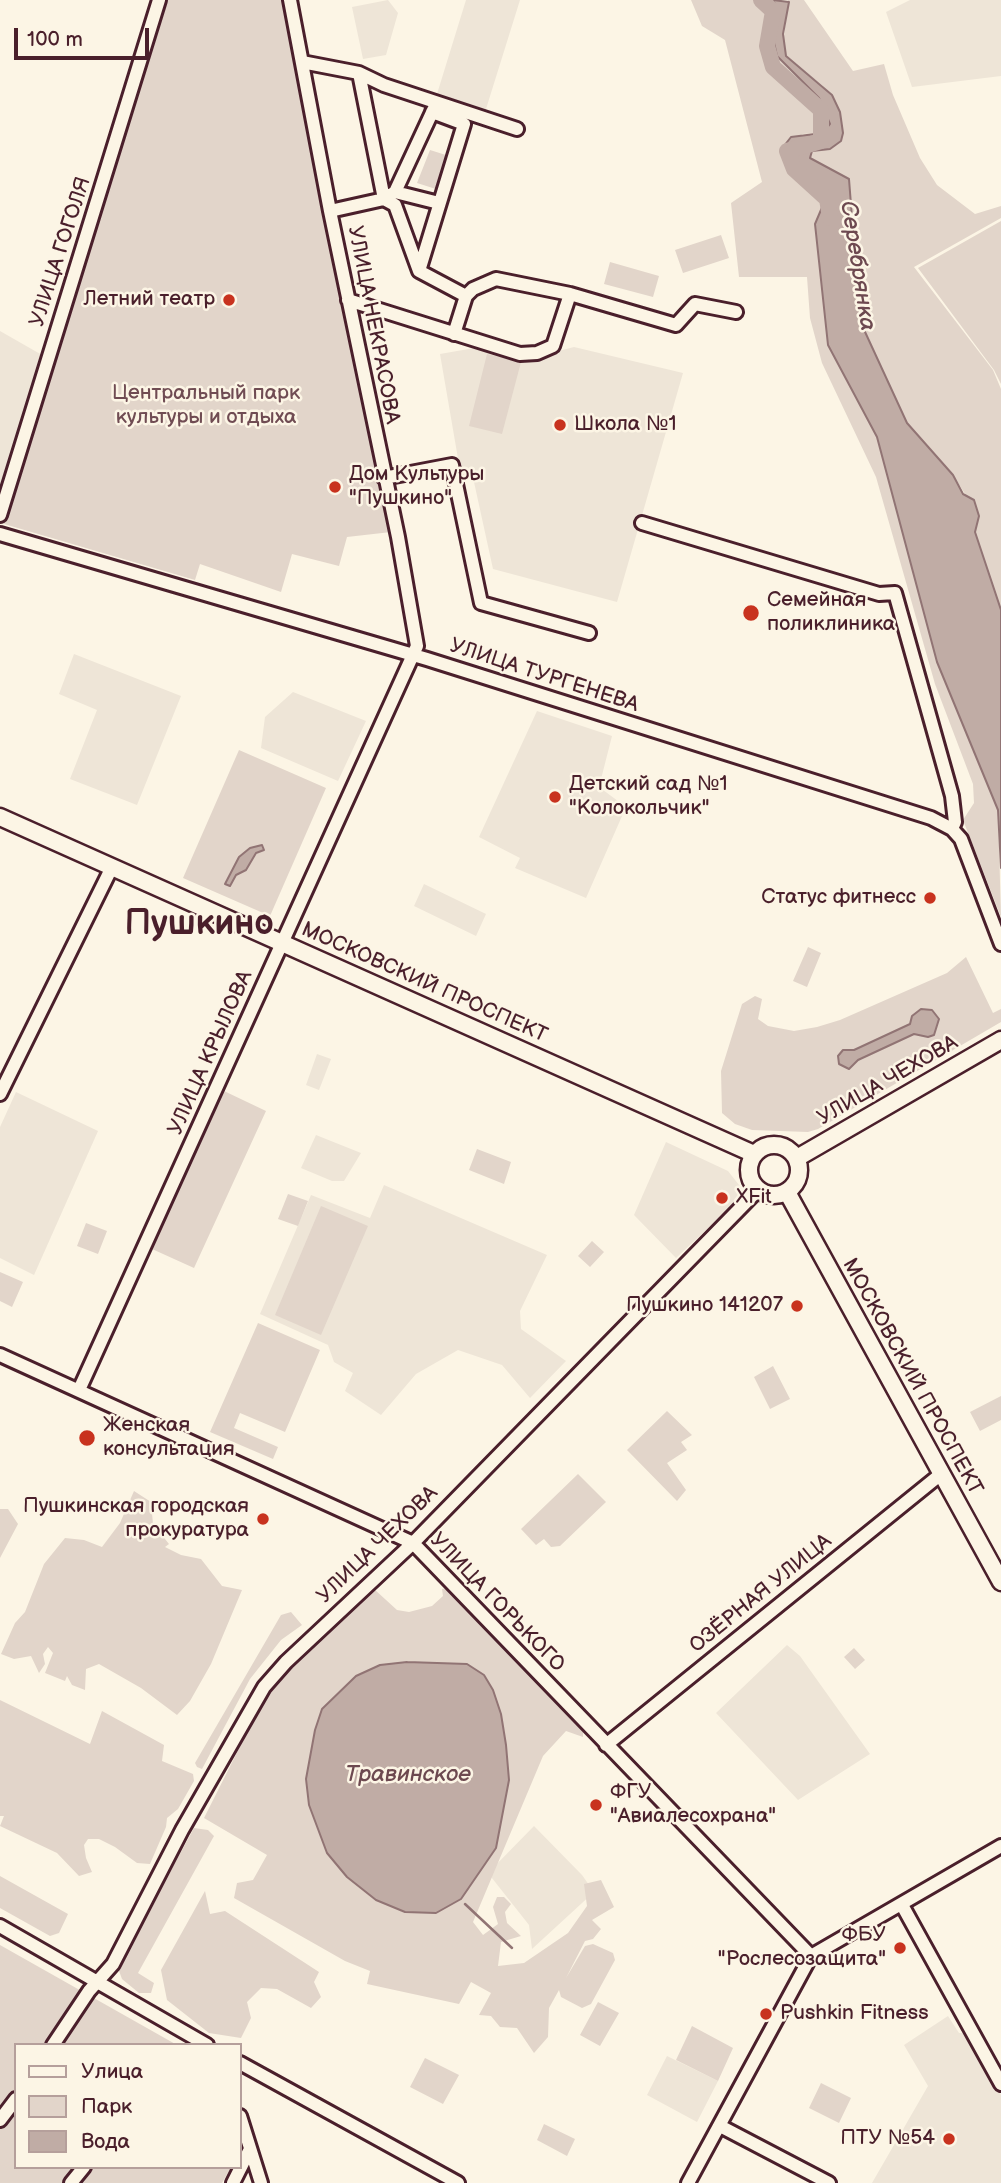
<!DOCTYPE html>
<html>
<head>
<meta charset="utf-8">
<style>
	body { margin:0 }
	#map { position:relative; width:1001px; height:2183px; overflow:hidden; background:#fcf5e5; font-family:"Balsamiq Sans",sans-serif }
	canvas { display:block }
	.legend { position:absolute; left:14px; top:2043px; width:228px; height:126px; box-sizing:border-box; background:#fcf5e5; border:2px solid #b59f9b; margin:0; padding:9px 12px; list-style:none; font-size:21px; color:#4a1f2b }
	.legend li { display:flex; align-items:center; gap:14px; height:35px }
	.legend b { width:35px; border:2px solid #b59f9b }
	.scale { position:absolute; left:14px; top:28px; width:135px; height:32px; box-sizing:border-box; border:4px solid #4a1f2b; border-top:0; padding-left:9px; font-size:21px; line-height:24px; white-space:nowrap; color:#4a1f2b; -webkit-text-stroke:5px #fcf5e5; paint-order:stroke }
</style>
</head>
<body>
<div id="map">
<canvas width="1001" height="2183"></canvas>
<ul class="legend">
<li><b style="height:9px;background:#fcf5e5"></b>Улица</li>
<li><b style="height:19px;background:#e2d5ca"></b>Парк</li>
<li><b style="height:19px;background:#c0aca5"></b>Вода</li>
</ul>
<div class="scale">100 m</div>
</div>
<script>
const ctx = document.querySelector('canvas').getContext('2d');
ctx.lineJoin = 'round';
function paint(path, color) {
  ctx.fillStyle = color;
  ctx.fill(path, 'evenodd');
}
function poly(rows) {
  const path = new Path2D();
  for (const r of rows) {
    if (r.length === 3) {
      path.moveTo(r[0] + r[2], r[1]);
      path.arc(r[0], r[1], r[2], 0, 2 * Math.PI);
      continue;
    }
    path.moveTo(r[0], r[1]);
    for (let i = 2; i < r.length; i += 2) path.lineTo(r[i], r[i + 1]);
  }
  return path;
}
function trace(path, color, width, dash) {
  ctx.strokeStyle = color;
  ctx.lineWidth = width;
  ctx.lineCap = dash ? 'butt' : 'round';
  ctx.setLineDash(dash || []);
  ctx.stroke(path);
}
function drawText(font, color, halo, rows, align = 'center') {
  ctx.font = font + ' "Balsamiq Sans",sans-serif';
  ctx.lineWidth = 5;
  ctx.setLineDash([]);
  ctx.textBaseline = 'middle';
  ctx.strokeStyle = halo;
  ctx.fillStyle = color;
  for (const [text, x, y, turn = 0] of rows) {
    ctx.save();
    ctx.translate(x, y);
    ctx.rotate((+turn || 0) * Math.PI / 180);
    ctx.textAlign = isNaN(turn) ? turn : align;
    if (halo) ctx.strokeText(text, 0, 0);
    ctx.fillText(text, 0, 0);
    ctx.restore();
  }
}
const built = poly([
	[388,0,398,13,386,55,363,59,352,7],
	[466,0,520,0,486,109,437,94],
	[910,0,1001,0,1001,76,912,87,886,12],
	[0,331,42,355,0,492],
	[480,347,528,359,574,347,683,373,617,602,493,569,474,482,461,476,440,354],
	[74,654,181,696,137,805,70,779,97,710,59,694],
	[293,692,366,721,338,781,261,748,265,717],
	[537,711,612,736,599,787,626,807,586,898,515,868,520,858,479,837],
	[424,884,486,914,476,936,414,906],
	[317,1054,331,1059,319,1090,306,1085],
	[16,1092,98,1131,34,1275,0,1258,0,1127],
	[316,1135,361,1153,344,1181,332,1181,301,1168],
	[666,1142,728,1171,743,1190,739,1199,676,1258,634,1215],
	[384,1185,547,1255,520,1311,521,1329,566,1361,530,1398,502,1365,458,1350,416,1374,381,1415,345,1391,353,1373,334,1362,328,1345,260,1314,311,1195,370,1218],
	[787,1645,800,1656,870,1754,798,1800,716,1713],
	[534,1826,582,1875,594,1892,532,1949,529,1925,488,1873],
	[948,2016,959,2033,966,2033,1001,2095,1001,2183,872,2183,928,2086,904,2045],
	[667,2056,718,2081,697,2122,647,2095]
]);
const green = poly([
	[168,0,287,0,391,532,347,537,339,566,292,554,281,592,200,564,195,580,4,524],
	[691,0,773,0,779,12,773,38,777,56,819,98,826,113,830,124,823,133,802,134,789,160,824,188,826,198,815,224,828,345,877,437,937,662,998,810,1001,917,963,820,974,803,973,784,935,684,876,477,822,363,810,318,807,277,739,277,731,203,762,182,725,40,702,26],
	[788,0,804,0,853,71,884,64,893,95,920,158,937,185,975,214,1001,206,1001,218,914,267,993,370,1001,389,1001,610,974,532,979,516,953,475,907,423,860,321,849,179,810,159,812,151,830,149,841,141,823,86,786,56,783,46],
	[430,150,449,156,439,190,417,183],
	[1001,221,1001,384,994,370,918,268],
	[721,235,729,258,683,273,675,250],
	[610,262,659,276,653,297,604,284],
	[487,354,521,362,502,434,469,426],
	[239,750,326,788,270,916,183,878],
	[808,947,821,953,807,987,793,981],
	[966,957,993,1013,1001,1009,1001,1022,818,1129,808,1132,752,1130,735,1124,722,1113,721,1071,742,1004,755,996,762,999,758,1019,768,1026,794,1031,817,1027,840,1020,947,973],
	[224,1091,266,1111,194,1268,152,1249],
	[477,1149,511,1162,504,1184,469,1170],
	[288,1194,308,1201,298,1226,278,1219],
	[321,1206,368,1226,321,1335,275,1315],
	[86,1223,107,1231,98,1254,77,1246],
	[592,1241,604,1252,590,1267,578,1256],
	[0,1272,23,1282,12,1307,0,1301],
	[258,1323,320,1350,285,1432,240,1413,234,1428,278,1447,273,1459,210,1432],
	[773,1366,790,1399,770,1409,754,1377],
	[1001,1396,1001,1420,980,1431,970,1412],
	[667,1411,692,1435,681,1442,687,1450,667,1463,686,1490,677,1501,627,1450],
	[578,1474,606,1502,560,1546,551,1547,544,1539,536,1545,521,1529],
	[134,1491,151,1502,153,1524,169,1544,165,1547,181,1555,201,1559,222,1586,242,1590,211,1664,190,1701,177,1715,141,1688,99,1664,86,1669,85,1690,72,1685,67,1676,65,1681,45,1673,53,1653,48,1647,43,1654,45,1664,39,1673,31,1656,14,1659,1,1654,15,1623,25,1612,44,1564,65,1538,84,1540,102,1547,120,1523],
	[0,1509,8,1509,18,1524,0,1558],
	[447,1588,577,1720,583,1732,583,1737,566,1731,543,1756,473,1922,483,1935,498,1924,493,1907,497,1897,504,1897,511,1904,505,1912,507,1923,521,1936,501,1942,498,1966,524,1963,568,1933,587,1906,584,1884,601,1880,614,1907,592,1920,601,1929,593,1939,585,1941,566,1978,585,1946,593,1944,613,1953,615,1960,591,2004,582,2008,561,1997,559,1990,549,2008,548,2037,534,2053,517,2028,500,2027,491,2016,479,2015,491,1993,471,1982,459,2004,367,1984,370,1971,345,1961,234,1898,237,1883,253,1880,267,1855,204,1818,269,1689,374,1589,397,1610,409,1612,432,1606,443,1596,442,1589],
	[291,1612,302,1625,281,1640,250,1679,202,1769,197,1767,195,1763,281,1615],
	[854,1648,865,1660,855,1669,844,1657],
	[0,1700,90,1744,102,1711,164,1745,162,1761,193,1774,194,1781,178,1809,167,1818,166,1827,150,1864,137,1863,115,1847,99,1839,88,1839,84,1845,86,1858,92,1872,79,1876,57,1853,0,1826,4,1816,0,1816],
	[194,1828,208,1830,214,1836,138,1973,154,1983,151,1993,139,1993,122,1979,118,1968],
	[0,1876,68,1914,59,1933,50,1936,0,1908],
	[205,1891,210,1914,225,1911,319,1972,314,1982,321,1997,311,2008,277,1989,261,1988,247,2002,251,2018,241,2038,209,2033,167,2000,161,1970],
	[0,1945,177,2045,16,2045,16,2167,231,2167,222,2183,0,2183],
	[598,2002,619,2013,600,2046,580,2035],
	[692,2026,733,2048,718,2081,676,2060],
	[425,2058,459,2075,443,2104,410,2087],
	[821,2083,851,2098,839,2123,809,2108],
	[544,2124,575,2139,567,2156,537,2140]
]);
const water = poly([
	[773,0,789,2,783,34,786,56,832,95,840,112,843,133,841,141,830,149,812,151,810,158,849,179,860,321,907,423,953,475,963,494,974,500,979,516,975,532,1001,610,1001,868,998,810,937,662,877,437,828,345,815,224,826,198,823,188,788,160,784,146,791,137,823,133,830,124,819,98,777,56,773,38,779,12,773,0],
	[262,845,264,850,256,853,246,870,236,875,230,886,225,884,239,857,250,848,262,845],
	[921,1009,932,1010,939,1019,934,1035,928,1037,914,1034,858,1060,849,1069,839,1064,838,1056,843,1050,854,1050,910,1024,912,1016,921,1009],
	[407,1662,467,1664,484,1675,493,1690,501,1714,506,1745,509,1780,496,1848,461,1899,436,1913,405,1912,376,1900,347,1877,327,1853,309,1805,306,1779,315,1730,322,1709,356,1676,380,1665,407,1662]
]);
const stream = poly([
	[465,1904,512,1948]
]);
const river = poly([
	[761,0,773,11,767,46,773,67,821,110,821,141,787,151,794,169,827,199,830,218]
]);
const minor = poly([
	[302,62,359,73,384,85,517,129],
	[395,192,439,203],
	[384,199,395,205,419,271,466,296],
	[384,199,395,192,435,106],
	[330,211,384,199,359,73],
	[419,271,464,124,432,112],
	[348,300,520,354,537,353,553,346,570,294],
	[454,334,466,296,473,289,496,279,570,294,676,325,695,304,736,312],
	[384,478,452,465,481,603,589,633],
	[0,515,159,0],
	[642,523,879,594,895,593,952,796,955,822,952,829],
	[0,534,427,659,931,818,952,829,961,839,1001,944],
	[0,1094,112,867],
	[0,1355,413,1543,811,1956],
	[79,1390,417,646,398,537,330,211,290,0],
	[606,1745,941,1474],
	[902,1905,1001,2084],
	[0,1926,207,2045],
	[53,2045,89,1991,113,1964,182,1830,264,1687,286,1662,413,1543,758,1190],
	[240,2063,458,2183],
	[240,2116,261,2183],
	[0,2120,16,2099],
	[720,2126,829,2183],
	[71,2183,84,2167],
	[233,2183,249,2151],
	[688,2183,811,1956,1001,1846]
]);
const major = poly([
	[0,817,754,1154],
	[774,1170,25],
	[797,1158,1001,1040],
	[787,1192,1001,1582]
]);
const markers = [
	[229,300,7,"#c8321e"],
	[560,425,7,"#c8321e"],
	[335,487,7,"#c8321e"],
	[751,613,9,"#c8321e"],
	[555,797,7,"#c8321e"],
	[930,898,7,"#c8321e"],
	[722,1198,7,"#c8321e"],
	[797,1306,7,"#c8321e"],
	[87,1438,9,"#c8321e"],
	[263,1519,7,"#c8321e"],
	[596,1805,7,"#c8321e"],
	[900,1948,7,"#c8321e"],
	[766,2014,7,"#c8321e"],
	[949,2139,7,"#c8321e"]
];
const streetNames = [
	["УЛИЦА ГОГОЛЯ",61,252,-72],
	["УЛИЦА НЕКРАСОВА",373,325,79],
	["УЛИЦА ТУРГЕНЕВА",544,676,18],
	["МОСКОВСКИЙ ПРОСПЕКТ",424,983,24],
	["УЛИЦА КРЫЛОВА",211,1053,-66],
	["УЛИЦА ЧЕХОВА",888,1081,-30],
	["МОСКОВСКИЙ ПРОСПЕКТ",912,1377,61],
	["УЛИЦА ЧЕХОВА",378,1545,-44],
	["ОЗЁРНАЯ УЛИЦА",761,1594,-39],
	["УЛИЦА ГОРЬКОГО",497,1603,46]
];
const poiNames = [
	["Летний театр",215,300,"right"],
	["Школа №1",574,425],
	["Дом Культуры",349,475],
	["\"Пушкино\"",349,499],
	["Семейная",767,601],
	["поликлиника",767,625],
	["Детский сад №1",569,785],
	["\"Колокольчик\"",569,809],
	["Статус фитнесс",916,898,"right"],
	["XFit",736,1198],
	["Пушкино 141207",783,1306,"right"],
	["Женская",103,1426],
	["консультация",103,1450],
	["Пушкинская городская",249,1507,"right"],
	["прокуратура",249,1531,"right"],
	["ФГУ",610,1793],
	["\"Авиалесохрана\"",610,1817],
	["ФБУ",886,1936,"right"],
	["\"Рослесозащита\"",886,1960,"right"],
	["Pushkin Fitness",780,2014],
	["ПТУ №54",935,2139,"right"]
];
const parkNames = [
	["Центральный парк",206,394],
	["культуры и отдыха",206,418]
];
const waterNames = [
	["Серебрянка",857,266,81],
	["Травинское",408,1775]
];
const townNames = [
	["Пушкино",199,925]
];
paint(built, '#eee5d7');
paint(green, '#e2d5ca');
paint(water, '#c0aca5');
trace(water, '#917474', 2);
trace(stream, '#917474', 2.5);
trace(river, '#c0aca5', 16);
trace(minor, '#4a1f2b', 18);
trace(major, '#4a1f2b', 21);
trace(minor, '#fcf5e5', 12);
trace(major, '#fcf5e5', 16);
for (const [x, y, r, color] of markers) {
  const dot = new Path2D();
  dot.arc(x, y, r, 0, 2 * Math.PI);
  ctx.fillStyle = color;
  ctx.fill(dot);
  trace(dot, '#fcf5e5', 2.5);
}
drawText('21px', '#4a1f2b', '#fcf5e5', streetNames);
drawText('21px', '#4a1f2b', '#fcf5e5', poiNames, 'left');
drawText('21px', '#704c53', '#fcf5e5', parkNames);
drawText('italic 23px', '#6d4950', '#fcf5e5', waterNames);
drawText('bold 35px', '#4a1f2b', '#fcf5e5', townNames);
</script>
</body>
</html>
